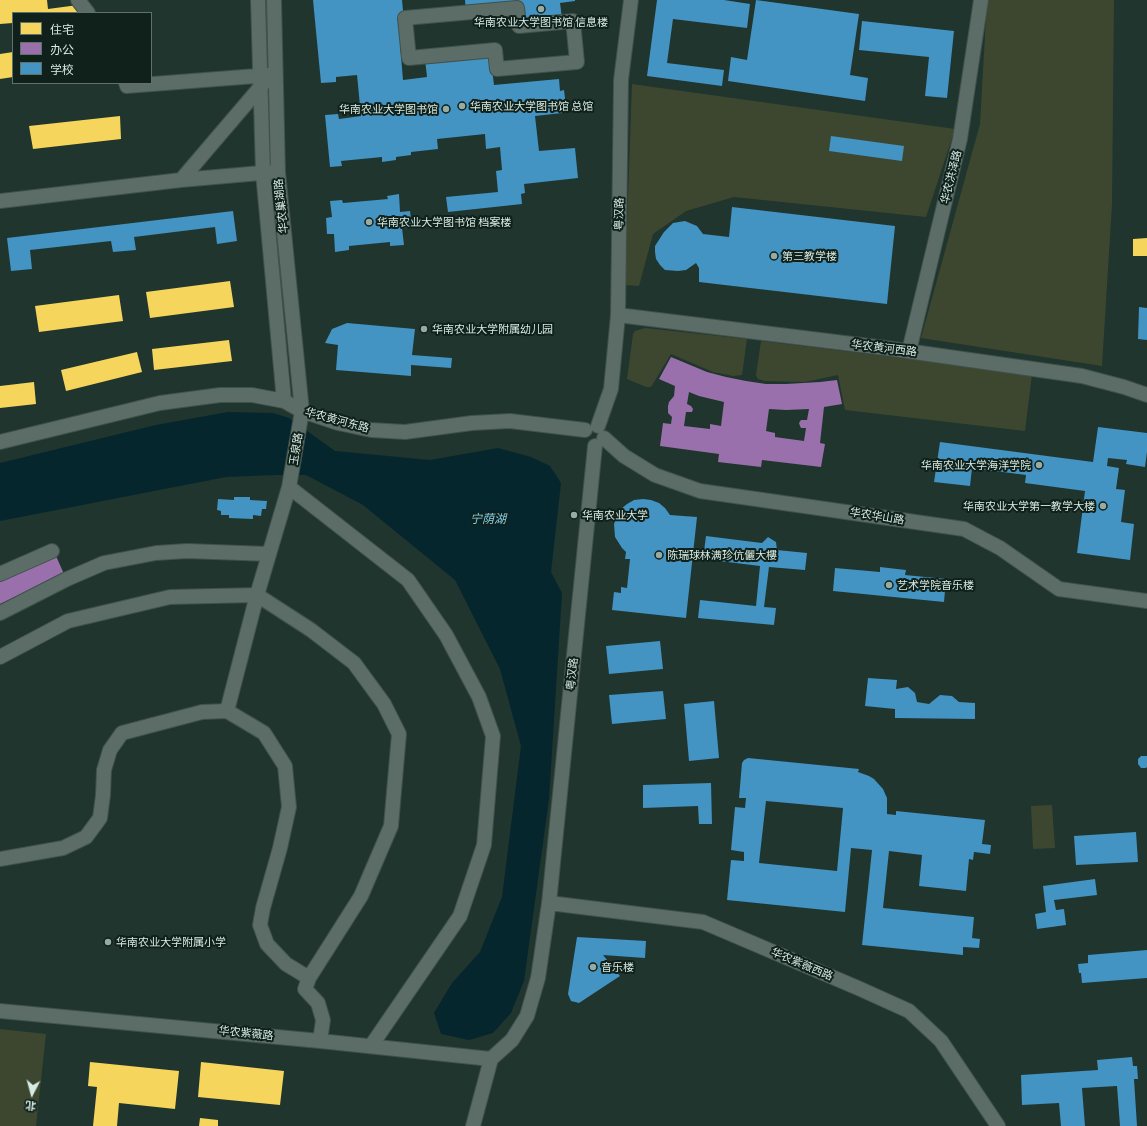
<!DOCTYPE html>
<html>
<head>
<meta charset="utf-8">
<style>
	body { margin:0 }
	#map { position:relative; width:1147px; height:1126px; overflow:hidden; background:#1f352e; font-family:Barlow,"Noto Sans SC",sans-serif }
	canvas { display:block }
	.legend { position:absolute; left:12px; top:12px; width:140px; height:72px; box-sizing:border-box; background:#10201b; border:1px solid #5f716b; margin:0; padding:5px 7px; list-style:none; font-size:12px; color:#d6ebe3 }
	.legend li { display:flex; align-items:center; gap:8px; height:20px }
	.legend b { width:20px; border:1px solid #5f716b }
	.north { position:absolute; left:12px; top:1074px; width:40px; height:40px; -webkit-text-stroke:3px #10201b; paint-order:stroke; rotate:186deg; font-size:11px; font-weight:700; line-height:16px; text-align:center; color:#d6ebe3 }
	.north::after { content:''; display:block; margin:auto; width:14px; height:18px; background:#d6ebe3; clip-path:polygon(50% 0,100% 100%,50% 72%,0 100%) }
</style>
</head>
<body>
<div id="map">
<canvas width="1147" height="1126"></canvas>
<ul class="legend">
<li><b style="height:11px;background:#f6d55c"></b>住宅</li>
<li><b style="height:11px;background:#9970ab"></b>办公</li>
<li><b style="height:11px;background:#4393c3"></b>学校</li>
</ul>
<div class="north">北</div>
</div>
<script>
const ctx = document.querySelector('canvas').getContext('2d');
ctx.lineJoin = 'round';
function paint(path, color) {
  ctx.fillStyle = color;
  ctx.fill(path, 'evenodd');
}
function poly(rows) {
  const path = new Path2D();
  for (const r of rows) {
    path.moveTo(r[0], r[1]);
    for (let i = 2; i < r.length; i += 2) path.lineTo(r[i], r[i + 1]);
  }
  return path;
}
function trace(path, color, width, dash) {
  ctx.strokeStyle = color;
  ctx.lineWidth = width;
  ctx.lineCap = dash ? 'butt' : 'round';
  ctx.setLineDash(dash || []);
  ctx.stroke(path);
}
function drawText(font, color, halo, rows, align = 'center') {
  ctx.font = font + ' Barlow,"Noto Sans SC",sans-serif';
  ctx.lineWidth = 4;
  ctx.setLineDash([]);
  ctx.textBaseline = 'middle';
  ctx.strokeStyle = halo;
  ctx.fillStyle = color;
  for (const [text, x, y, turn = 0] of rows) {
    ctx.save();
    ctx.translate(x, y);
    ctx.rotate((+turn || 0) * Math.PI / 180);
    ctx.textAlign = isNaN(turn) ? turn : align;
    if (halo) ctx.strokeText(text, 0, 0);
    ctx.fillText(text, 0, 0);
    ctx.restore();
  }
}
const green = poly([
	[987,0,1114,0,1112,204,1102,366,921,338,980,124],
	[632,84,955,129,926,217,734,197,686,211,653,234,639,286,625,285],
	[645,328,747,339,742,375,733,376,713,372,671,354,651,387,646,387,627,379,633,334,635,331],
	[761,341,1032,374,1025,431,845,410,838,375,805,382,765,381,758,379,756,375],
	[1052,805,1055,848,1033,849,1031,806],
	[0,1029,46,1034,36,1126,0,1126]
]);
const water = poly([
	[228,412,273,413,289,418,335,451,430,460,498,448,531,457,550,466,561,483,551,572,562,593,549,799,524,981,511,1013,493,1033,469,1040,441,1034,434,1013,452,983,480,952,502,897,521,746,500,669,455,580,363,505,306,475,277,475,226,477,0,521,0,463,156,425]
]);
const homes = poly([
	[0,0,47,0,48,9,78,5,79,13,13,13,13,23,0,24],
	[13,52,13,77,0,79,0,54],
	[120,116,121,139,33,149,29,126],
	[1147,238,1147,256,1133,256,1133,239],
	[230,281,234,307,150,318,146,292],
	[119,295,123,321,39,332,35,306],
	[229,340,232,361,154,370,152,349],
	[137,352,142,372,66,391,61,370],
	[34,382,36,404,0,408,0,386],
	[90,1062,179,1071,175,1109,119,1103,117,1126,93,1126,97,1087,88,1086],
	[201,1062,284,1071,280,1105,198,1097],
	[200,1118,218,1120,218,1126,199,1126]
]);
const offices = poly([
	[671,357,707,372,726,377,746,381,766,384,786,384,820,382,837,380,842,404,824,407,820,443,825,444,821,467,762,460,761,467,718,462,719,454,660,446,663,423,671,424,672,417,668,413,668,406,669,402,674,396,675,386,659,379],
	[689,392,699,396,724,402,721,426,710,424,710,429,684,426,686,412,692,412,693,409,691,406,687,404],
	[769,409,786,410,809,409,807,420,801,420,799,423,800,426,801,428,806,428,804,441,775,437,775,433,766,431],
	[56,556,64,574,0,604,0,582]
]);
const schools = poly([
	[313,0,402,0,406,42,400,43,403,80,427,77,425,59,490,52,494,85,559,79,560,91,564,90,566,106,562,106,562,113,535,116,539,151,575,148,578,178,524,184,525,193,521,194,522,204,448,212,446,197,498,192,496,171,502,170,500,147,486,149,485,134,437,139,438,149,411,152,411,155,396,157,396,160,382,162,382,157,341,161,342,166,330,167,325,115,338,114,339,119,361,116,357,75,336,77,336,82,321,83],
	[465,0,575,0,575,1,560,3,562,18,522,22,521,7,466,12],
	[657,0,724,0,750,4,747,28,673,19,667,63,724,70,722,86,647,76],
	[756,0,859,14,850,75,868,78,865,101,728,81,731,57,747,60],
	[862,21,954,31,947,98,925,96,929,57,859,50],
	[831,136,904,146,902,161,829,151],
	[399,194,400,212,410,211,412,227,402,228,404,245,390,246,390,242,349,246,349,250,335,252,334,234,327,234,326,218,332,217,330,201,342,200,343,203,388,199,387,196],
	[732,207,895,226,887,304,699,282,699,268,696,263,686,270,678,271,665,270,660,265,656,259,655,252,655,246,664,232,673,223,685,221,697,226,703,234,729,237],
	[233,211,237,241,217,244,215,227,134,237,136,250,113,252,111,241,30,250,32,269,11,271,7,238],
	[1139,307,1147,308,1147,340,1138,339],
	[347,323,415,329,412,355,452,358,451,368,411,365,411,376,336,370,338,345,325,343,332,329],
	[1098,427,1147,433,1147,452,1145,467,1126,464,1127,460,1108,458,1107,466,1119,468,1116,489,1125,490,1121,522,1134,524,1130,560,1077,553,1085,491,1025,483,1026,475,972,468,970,486,934,482,940,442,1093,462],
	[234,497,250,497,250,500,267,501,266,509,262,509,261,516,253,515,253,519,229,518,229,515,221,515,221,511,217,510,218,499,234,500],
	[643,499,651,500,659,503,665,508,670,515,697,517,686,618,612,610,614,592,621,593,621,587,627,588,630,559,625,559,626,552,622,548,615,537,614,524,617,516,621,509,627,504,634,500],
	[706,536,762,543,768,537,776,542,777,550,807,553,805,570,769,567,764,607,776,608,774,625,698,618,700,600,756,606,760,566,703,559],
	[880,567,906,570,905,575,946,579,944,602,833,591,835,568,880,572],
	[660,641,663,669,609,674,606,646],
	[868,678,897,680,896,689,908,687,915,693,917,702,929,704,940,695,952,696,959,702,975,703,975,719,895,718,895,709,865,706],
	[663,691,666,719,612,724,609,695],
	[714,701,719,758,689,761,684,704],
	[1141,756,1147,756,1147,767,1146,768,1141,768,1138,764,1138,759],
	[748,758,859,769,858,772,869,776,874,779,883,789,887,798,887,814,896,815,896,811,985,820,982,844,991,845,990,854,974,852,973,860,969,859,966,891,919,886,922,855,889,851,883,908,974,917,972,938,980,939,979,948,963,947,963,955,862,945,872,850,851,848,845,912,727,900,731,860,744,861,744,852,731,850,735,807,745,808,746,798,739,798,742,763,744,760],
	[766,801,843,808,837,871,759,863],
	[711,783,712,824,699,824,698,806,643,808,643,785],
	[1136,832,1138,862,1076,865,1074,836],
	[1095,879,1097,895,1054,900,1056,910,1064,909,1066,925,1037,929,1035,914,1046,912,1043,886],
	[577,937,646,941,645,958,603,955,620,976,579,1003,571,1001,568,994],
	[1147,950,1147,978,1082,983,1081,973,1079,973,1078,964,1088,963,1088,955],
	[1132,1057,1133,1066,1137,1066,1138,1079,1134,1079,1137,1126,1120,1126,1117,1086,1082,1088,1085,1126,1061,1126,1059,1103,1022,1105,1021,1075,1098,1070,1097,1060]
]);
const minor = poly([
	[78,0,88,13],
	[258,0,263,173,284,401],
	[517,8,519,26,573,21,577,62,497,69,495,50,409,58,405,18,517,8],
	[126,83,127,86,269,75],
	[181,180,263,84],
	[0,201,181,180,272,172],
	[618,315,893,349,1082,376,1124,387,1147,395],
	[909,351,960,139,981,0],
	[598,426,611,389,618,315,621,80,631,0],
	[604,438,624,456,655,475,700,491,964,529,1000,548,1059,589,1147,601],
	[0,442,160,403,220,395,252,395,284,401,302,411,338,423,371,430,405,432,472,423,510,421,585,430],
	[289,487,408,580,446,635,479,697,493,736,484,845,460,916,371,1046],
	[0,574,52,551],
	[0,613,67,579,104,563,156,553,187,551,269,554],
	[0,657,68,621,170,597,257,595,311,630,354,663,384,704,399,734,391,826,361,896,309,978,305,989,318,1003,323,1020,320,1041],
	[227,711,257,595,289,487,302,411,278,172,274,0],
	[0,859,63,848,86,837,100,818,103,795,104,770,110,750,122,733,202,712,227,711,264,733,285,766,289,807,280,848,263,908,260,925,267,944,286,964,309,978],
	[549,903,703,922,858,988,909,1011,941,1041,998,1126],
	[0,1011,320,1041,491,1059],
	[473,1126,491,1059,512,1040,527,1016,538,978,549,903,595,446]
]);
const markers = [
	[541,9,4,"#96aba4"],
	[462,106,4,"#96aba4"],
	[446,109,4,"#96aba4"],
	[369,222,4,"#96aba4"],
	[774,256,4,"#96aba4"],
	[424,329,4,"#96aba4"],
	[1039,465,4,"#96aba4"],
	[1103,506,4,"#96aba4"],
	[574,515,4,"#96aba4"],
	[659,555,4,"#96aba4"],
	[889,585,4,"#96aba4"],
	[108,942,4,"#96aba4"],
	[593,967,4,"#96aba4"]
];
const poiNames = [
	["华南农业大学图书馆 信息楼",541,22,"center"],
	["华南农业大学图书馆 总馆",470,106],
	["华南农业大学图书馆",438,109,"right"],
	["华南农业大学图书馆 档案楼",377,222],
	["第三教学楼",782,256],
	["华南农业大学附属幼儿园",432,329],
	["华南农业大学海洋学院",1031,465,"right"],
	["华南农业大学第一教学大楼",1095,506,"right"],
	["华南农业大学",582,515],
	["陈瑞球林满珍伉儷大樓",667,555],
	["艺术学院音乐楼",897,585],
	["华南农业大学附属小学",116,942],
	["音乐楼",601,967]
];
const streetNames = [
	["华农洪泽路",951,177,-76],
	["华农巢湖路",281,206,-96],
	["粤汉路",619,214,-89],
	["华农黄河西路",884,348,7],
	["华农黄河东路",337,420,15],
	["玉泉路",296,449,-81],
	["华农华山路",877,516,9],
	["粤汉路",572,674,-84],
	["华农紫薇西路",802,964,23],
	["华农紫薇路",246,1033,6]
];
const waterNames = [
	["宁荫湖",488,519]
];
paint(green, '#3d4730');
paint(water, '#06262e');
paint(homes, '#f6d55c');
paint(offices, '#9970ab');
paint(schools, '#4393c3');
trace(minor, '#3f514b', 16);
trace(minor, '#5c6c66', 14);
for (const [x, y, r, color] of markers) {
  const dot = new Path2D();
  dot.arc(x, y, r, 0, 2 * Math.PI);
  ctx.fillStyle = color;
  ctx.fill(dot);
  trace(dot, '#10201b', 1.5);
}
drawText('11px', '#d6ebe3', '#10201b', poiNames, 'left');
drawText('11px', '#d6ebe3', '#10201b', streetNames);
drawText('italic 12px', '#86d2e9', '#10201b', waterNames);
</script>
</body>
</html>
